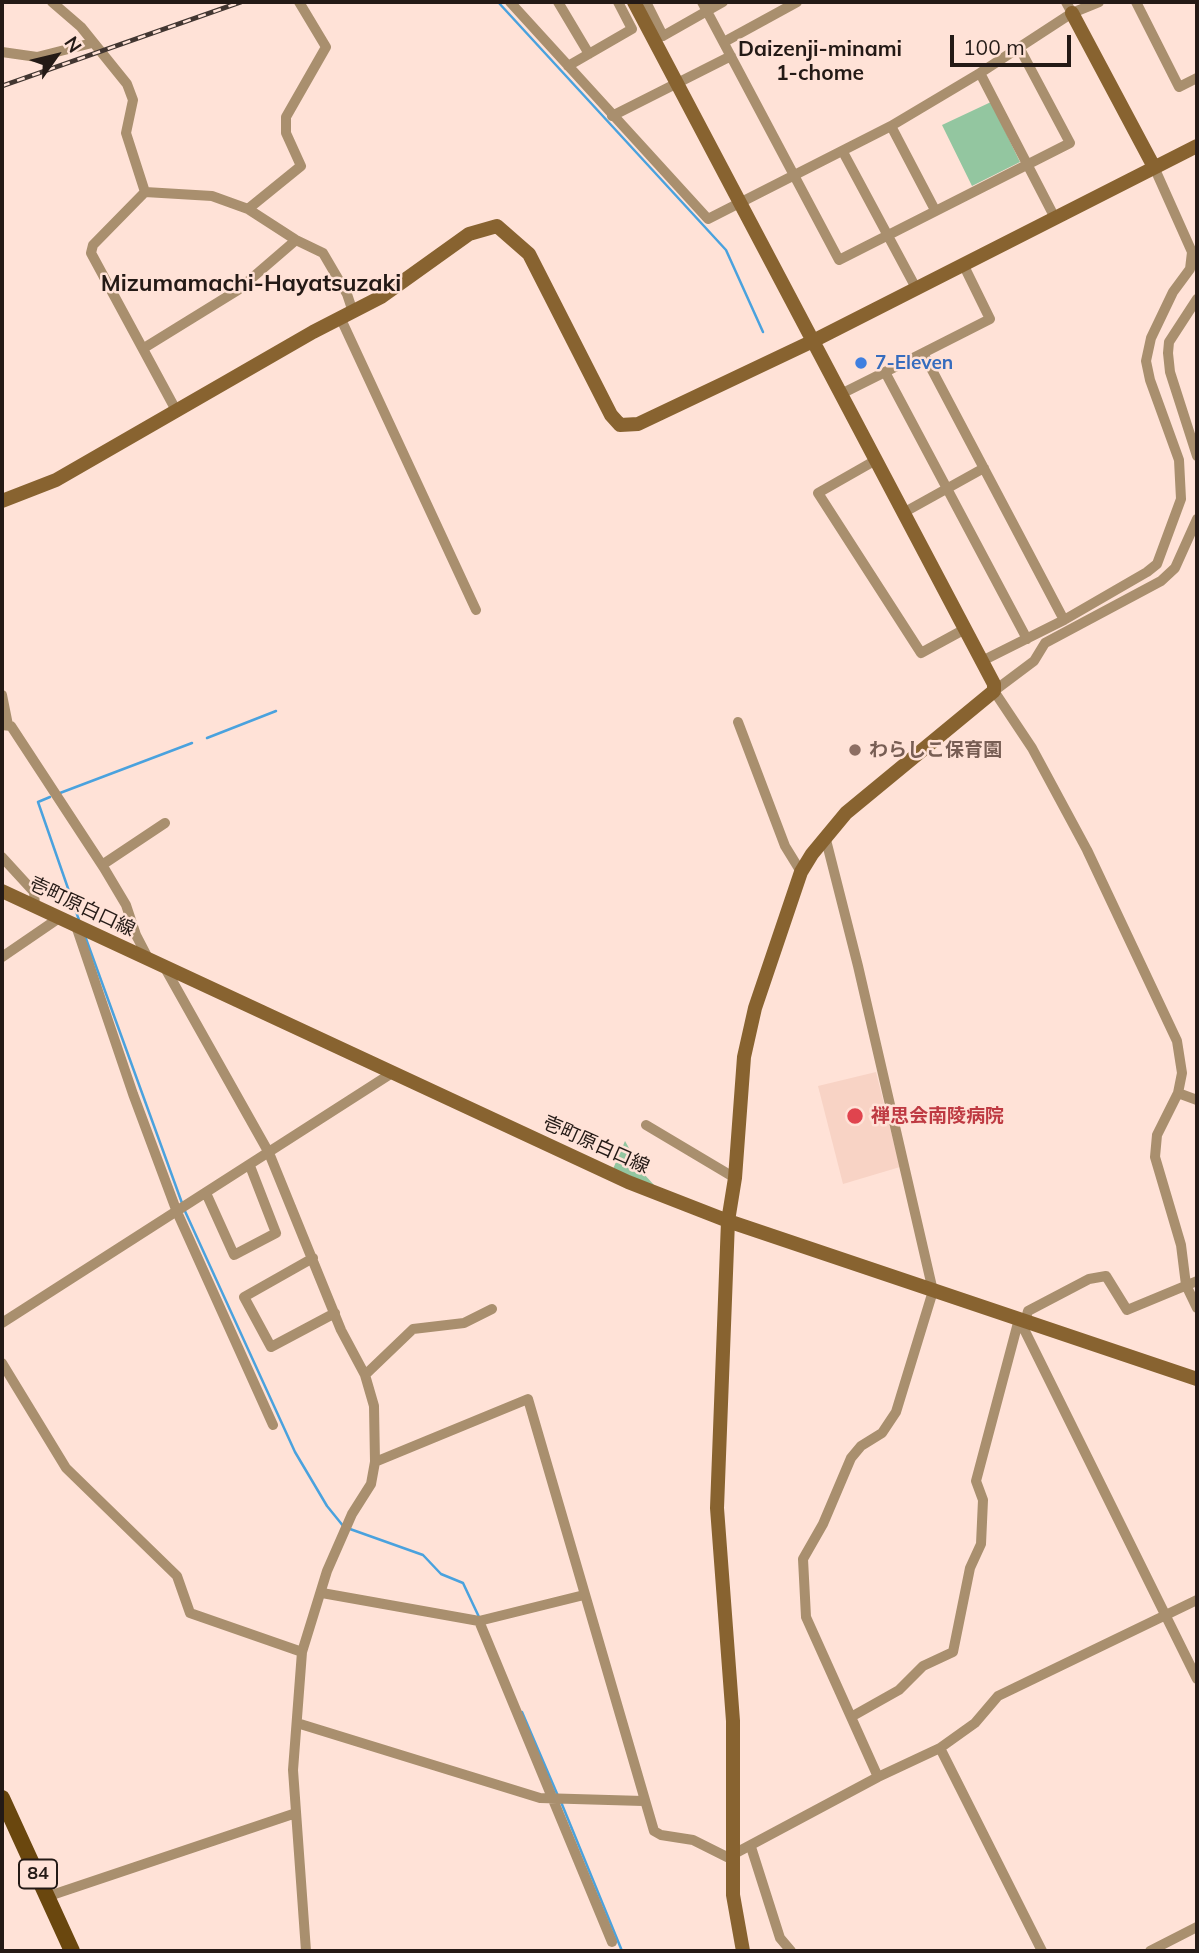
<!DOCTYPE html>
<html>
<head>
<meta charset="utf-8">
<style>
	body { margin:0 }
	#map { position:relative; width:1199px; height:1953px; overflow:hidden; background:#ffe2d7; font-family:Mulish,sans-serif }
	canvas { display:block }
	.frame { position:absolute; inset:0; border:4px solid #241a16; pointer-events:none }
	.north { position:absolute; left:21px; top:21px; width:70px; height:70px; -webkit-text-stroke:5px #ffe2d7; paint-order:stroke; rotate:56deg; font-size:19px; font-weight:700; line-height:28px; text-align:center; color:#241a16 }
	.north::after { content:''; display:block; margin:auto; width:24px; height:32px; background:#241a16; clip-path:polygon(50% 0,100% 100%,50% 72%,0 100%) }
	.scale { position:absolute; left:950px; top:35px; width:121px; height:32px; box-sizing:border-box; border:4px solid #241a16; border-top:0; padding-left:9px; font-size:21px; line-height:24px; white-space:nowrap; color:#241a16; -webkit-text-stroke:5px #ffe2d7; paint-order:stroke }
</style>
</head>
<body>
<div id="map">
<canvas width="1199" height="1953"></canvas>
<div class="frame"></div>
<div class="north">N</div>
<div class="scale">100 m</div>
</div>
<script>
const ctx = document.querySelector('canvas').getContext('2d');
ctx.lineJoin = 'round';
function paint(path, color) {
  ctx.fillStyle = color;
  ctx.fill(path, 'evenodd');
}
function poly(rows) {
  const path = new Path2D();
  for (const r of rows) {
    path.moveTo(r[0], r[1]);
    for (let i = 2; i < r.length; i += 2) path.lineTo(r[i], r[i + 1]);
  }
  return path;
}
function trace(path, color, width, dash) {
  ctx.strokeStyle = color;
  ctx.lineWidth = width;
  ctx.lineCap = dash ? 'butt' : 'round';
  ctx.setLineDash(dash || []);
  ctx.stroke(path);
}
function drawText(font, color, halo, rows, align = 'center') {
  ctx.font = font + ' Mulish,"Noto Sans JP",sans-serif';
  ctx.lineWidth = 5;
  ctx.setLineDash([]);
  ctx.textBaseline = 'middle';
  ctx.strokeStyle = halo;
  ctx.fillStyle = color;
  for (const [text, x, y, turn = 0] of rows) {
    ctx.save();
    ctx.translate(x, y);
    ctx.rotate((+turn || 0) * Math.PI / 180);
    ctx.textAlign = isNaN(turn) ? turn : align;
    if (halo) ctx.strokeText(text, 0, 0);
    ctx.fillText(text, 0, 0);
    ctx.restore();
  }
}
const built = poly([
	[876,1072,900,1167,843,1184,818,1086]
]);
const green = poly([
	[991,102,1020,162,972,186,942,125],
	[625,1141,643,1173,655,1186,613,1169]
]);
const stream = poly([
	[498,2,726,250,763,332],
	[207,738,276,711],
	[60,793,192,743],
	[50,797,38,802,79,920],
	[85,936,182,1203],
	[184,1209,295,1452,327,1506,344,1527],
	[350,1529,423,1555,441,1574,463,1583,479,1617],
	[522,1712,558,1796],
	[561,1802,622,1951]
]);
const street = poly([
	[52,2,81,27,127,84,133,100,126,133,145,192],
	[510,2,708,219,891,126,980,73,1072,13,1099,2],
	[558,2,589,54],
	[646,2,663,36,723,2],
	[702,2,839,260,1070,143,1020,49],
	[1066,2,1072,13],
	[1136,2,1179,87,1197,78],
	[724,42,797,2],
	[2,52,37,57,92,43],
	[568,66,632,29,618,2],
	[980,73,1055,218],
	[612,116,731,56],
	[891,126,935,210],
	[843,152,916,288],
	[248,209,301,166,286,133,286,117,326,47,299,2],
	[963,264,990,319,923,353,1064,620],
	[1197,299,1169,342,1168,353,1170,372,1197,456],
	[340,317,476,610],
	[144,348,238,290,296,240],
	[885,372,1027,639],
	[841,394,923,353],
	[177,412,91,253,93,245,145,192,212,196,248,209,296,240,323,253,347,294,353,312],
	[876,460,818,493,921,653,965,629],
	[903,513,984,468],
	[1197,519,1175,568,1161,581,1045,643,1034,661,994,691,1032,748,1087,850,1177,1041,1182,1073,1178,1093,1157,1135,1155,1157,1181,1245,1186,1285,1197,1308],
	[982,661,1064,620,1147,572,1157,564,1181,499,1179,460,1150,380,1146,361,1151,338,1173,292,1190,269,1192,252,1154,167],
	[2,695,8,725],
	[738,722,785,846,801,872],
	[2,725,11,726,104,868,126,905,136,935,149,960],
	[825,836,858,966,933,1291,896,1412,882,1433,861,1446,851,1458,823,1524,803,1559,806,1617,878,1777],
	[2,857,34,892,35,906],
	[102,865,165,823],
	[76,926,133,1094,177,1212,273,1425],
	[2,957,59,918],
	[165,968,269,1153,341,1330,365,1375,374,1406,375,1462,371,1484,352,1514,327,1571,302,1652,293,1770,306,1951],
	[1178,1093,1197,1100],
	[646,1125,735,1178],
	[206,1193,234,1255,276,1233,250,1166],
	[313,1258,244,1297,271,1347,335,1313],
	[1019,1319,1197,1679],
	[1025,1322,1028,1311,1089,1279,1106,1276,1127,1310,1197,1281],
	[2,1323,392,1073],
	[2,1363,66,1468,177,1576,190,1613,302,1652],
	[365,1375,413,1329,464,1323,492,1309],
	[375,1462,528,1399,654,1831,661,1835,693,1840,731,1859],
	[322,1593,479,1621,584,1595],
	[479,1621,612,1942],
	[851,1717,899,1690,923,1666,953,1652,970,1568,981,1544,983,1500,976,1481,1019,1319],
	[297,1723,540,1798,643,1801],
	[940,1748,1042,1951],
	[751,1847,780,1938,791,1951],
	[732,1855,878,1777,940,1748,975,1723,998,1696,1197,1600],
	[49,1896,296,1813],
	[1150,1951,1197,1927]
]);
const secondary = poly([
	[634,2,994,684,994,691,846,813,812,854,801,872,755,1008,744,1057,735,1178,728,1221,717,1508,733,1721,733,1895,743,1951],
	[1072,13,1154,167],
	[2,501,56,480,313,332,381,297,469,234,497,226,529,254,611,415,620,425,638,424,813,341,1197,146],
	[2,891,628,1182,728,1221,1197,1379]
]);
const primary = poly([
	[2,1798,72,1951]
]);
const rail = poly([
	[2,86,241,2]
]);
const markers = [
	[861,363,7,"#3f7fe0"],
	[855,750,7,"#8d6e63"],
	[855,1116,9,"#e0444e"]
];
const shields = [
	[38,1874,38]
];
const shieldNames = [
	["84",38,1874]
];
const shopNames = [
	["7-Eleven",875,363]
];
const educationNames = [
	["わらしこ保育園",869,750]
];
const streetNames = [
	["壱町原白口線",82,907,25],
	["壱町原白口線",596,1145,24]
];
const healthNames = [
	["禅思会南陵病院",871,1116]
];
const neighbourhoodNames = [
	["Daizenji-minami",820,50],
	["1-chome",820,74]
];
const quarterNames = [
	["Mizumamachi-Hayatsuzaki",251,284]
];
paint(built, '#f8d3c5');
paint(green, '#93c6a0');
trace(stream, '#4aa2de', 2.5);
trace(street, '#a98f6e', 10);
trace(secondary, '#886330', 14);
trace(primary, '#6a470e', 16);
trace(rail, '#423631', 5);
trace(rail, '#ffe2d7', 2.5, [8]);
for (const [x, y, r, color] of markers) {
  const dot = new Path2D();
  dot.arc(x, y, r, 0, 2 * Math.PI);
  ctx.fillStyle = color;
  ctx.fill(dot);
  trace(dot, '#ffe2d7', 2.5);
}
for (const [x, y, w] of shields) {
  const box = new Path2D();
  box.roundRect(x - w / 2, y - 14.5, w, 29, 5);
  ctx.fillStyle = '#ffe2d7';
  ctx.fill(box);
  trace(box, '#241a16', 2);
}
drawText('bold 18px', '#241a16', null, shieldNames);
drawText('bold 19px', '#366cbe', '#ffe2d7', shopNames, 'left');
drawText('bold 19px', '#785e54', '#ffe2d7', educationNames, 'left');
drawText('19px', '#241a16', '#ffe2d7', streetNames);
drawText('bold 19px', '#be3a42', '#ffe2d7', healthNames, 'left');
drawText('bold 21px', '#241a16', '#ffe2d7', neighbourhoodNames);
drawText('bold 23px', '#241a16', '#ffe2d7', quarterNames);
</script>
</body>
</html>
